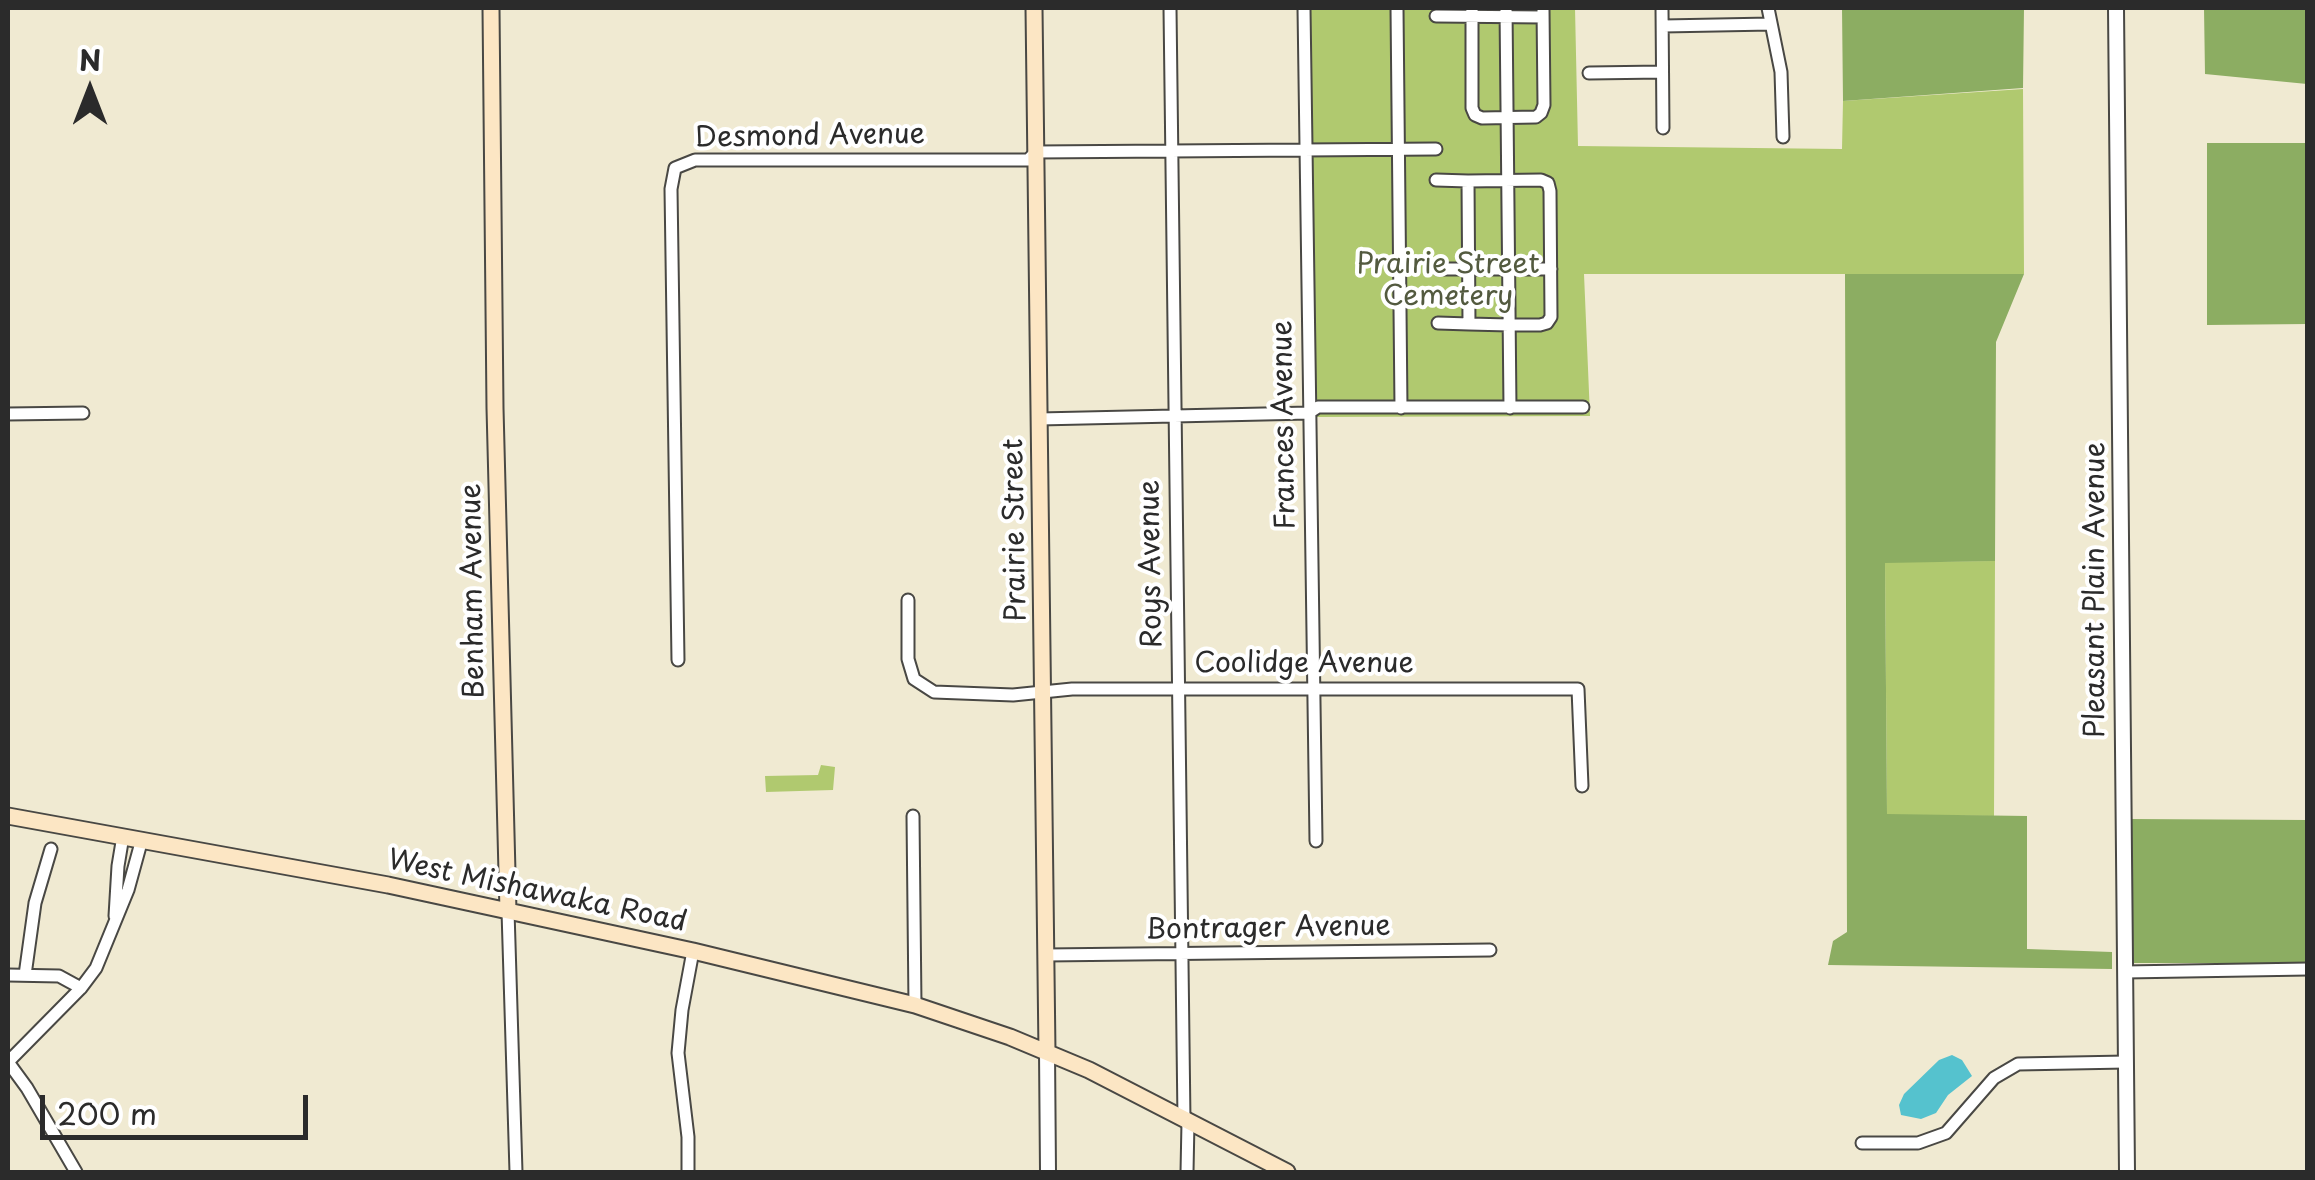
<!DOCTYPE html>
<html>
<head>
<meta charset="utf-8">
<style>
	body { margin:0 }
	#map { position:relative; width:2315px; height:1180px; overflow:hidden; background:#f0ead2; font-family:"Playpen Sans",sans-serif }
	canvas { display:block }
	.frame { position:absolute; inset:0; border:10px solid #2b2b2b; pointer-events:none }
	.north { position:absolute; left:40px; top:40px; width:100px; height:100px; -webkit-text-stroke:8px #fff; paint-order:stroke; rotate:0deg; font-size:28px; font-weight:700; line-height:40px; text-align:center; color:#2b2b2b }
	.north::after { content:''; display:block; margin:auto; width:35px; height:45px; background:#2b2b2b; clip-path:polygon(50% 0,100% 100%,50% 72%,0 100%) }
	.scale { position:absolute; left:40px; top:1095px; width:268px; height:45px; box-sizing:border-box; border:5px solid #2b2b2b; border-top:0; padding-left:12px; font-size:30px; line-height:35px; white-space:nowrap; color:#2b2b2b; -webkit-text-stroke:8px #fff; paint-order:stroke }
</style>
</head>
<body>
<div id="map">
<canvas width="2315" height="1180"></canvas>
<div class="frame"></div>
<div class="north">N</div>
<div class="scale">200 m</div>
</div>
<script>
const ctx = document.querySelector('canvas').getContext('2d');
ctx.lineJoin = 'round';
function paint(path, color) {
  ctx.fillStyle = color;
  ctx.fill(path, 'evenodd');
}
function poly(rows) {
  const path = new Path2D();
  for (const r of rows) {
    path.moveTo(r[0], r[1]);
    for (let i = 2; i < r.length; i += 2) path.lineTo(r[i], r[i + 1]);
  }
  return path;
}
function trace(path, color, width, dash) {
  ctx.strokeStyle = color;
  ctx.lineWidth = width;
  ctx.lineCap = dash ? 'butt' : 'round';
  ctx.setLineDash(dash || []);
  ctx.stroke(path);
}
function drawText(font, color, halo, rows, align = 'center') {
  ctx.font = font + ' "Playpen Sans",sans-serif';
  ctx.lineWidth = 8;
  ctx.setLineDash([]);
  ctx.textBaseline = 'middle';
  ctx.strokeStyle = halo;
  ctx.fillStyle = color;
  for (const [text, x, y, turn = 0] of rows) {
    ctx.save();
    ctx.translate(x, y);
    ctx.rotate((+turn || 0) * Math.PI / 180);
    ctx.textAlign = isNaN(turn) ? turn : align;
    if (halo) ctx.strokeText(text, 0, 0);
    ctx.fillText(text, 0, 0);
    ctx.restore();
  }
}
const green = poly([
	[1309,8,1575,8,1578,146,1842,149,1843,101,2023,89,2024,274,1584,274,1590,416,1313,417],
	[1995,561,1994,816,1887,815,1885,562],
	[821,765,835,767,833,790,766,792,765,776,818,775]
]);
const forest = poly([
	[1842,8,2024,8,2023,88,1843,101],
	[2204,8,2307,8,2307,84,2205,74],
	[2207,143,2307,143,2307,324,2207,325],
	[1845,274,2024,274,1996,342,1995,561,1885,563,1887,814,2027,816,2027,949,2112,952,2112,969,1828,965,1833,941,1847,932],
	[2130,819,2307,820,2307,963,2133,963]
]);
const water = poly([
	[1952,1055,1962,1060,1972,1076,1948,1095,1936,1113,1921,1119,1901,1115,1899,1105,1904,1094,1939,1060]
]);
const minor = poly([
	[1170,8,1184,1120],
	[1304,8,1316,841],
	[1397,8,1401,408],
	[1472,8,1472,108,1475,115,1482,118,1536,117,1541,113,1544,105,1543,8],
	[1506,8,1510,408],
	[1662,8,1663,128],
	[1768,8,1781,72,1783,137],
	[1436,16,1543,17],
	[1663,26,1771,24],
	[1589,73,1662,72],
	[1436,180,1468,181],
	[1438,269,1551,269],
	[1438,323,1469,324,1509,325,1540,325,1547,323,1551,317,1550,191,1548,183,1541,180,1468,181,1469,324],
	[8,414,83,413],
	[1039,419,1309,413,1318,407,1583,407],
	[908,600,908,659,914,679,934,692,1013,695,1072,689,1578,689,1582,786],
	[678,660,671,189,675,168,695,160,1028,160,1036,152,1436,149],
	[913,816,915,1005],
	[508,911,516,1172],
	[115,916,118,866,123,836],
	[1046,955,1490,950],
	[2125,972,2308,969],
	[8,975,59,976,81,988],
	[25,975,35,903,51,849],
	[8,1062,81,988,96,968,128,890,142,839],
	[8,1062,27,1088,76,1172],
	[1862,1143,1918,1143,1946,1133,1994,1078,2018,1064,2126,1062],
	[688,1172,688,1137,678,1053,682,1010,693,951],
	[1187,1172,1188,1122]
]);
const tertiary = poly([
	[2116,8,2127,1172],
	[1047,1052,1048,1172]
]);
const secondary = poly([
	[491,8,495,408,508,911],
	[1034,8,1047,1052],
	[8,816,388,885,693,951,915,1005,1010,1037,1089,1070,1287,1172]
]);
const streetNames = [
	["Desmond Avenue",810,137,-1],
	["Frances Avenue",1285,425,-91],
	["Prairie Street",1016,530,-91],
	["Roys Avenue",1152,564,-91],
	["Pleasant Plain Avenue",2096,590,-90],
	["Benham Avenue",474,591,-91],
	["Coolidge Avenue",1304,664],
	["West Mishawaka Road",537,892,12],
	["Bontrager Avenue",1268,929,-1]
];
const parkNames = [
	["Prairie Street",1448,265],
	["Cemetery",1448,297]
];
paint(green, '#b0c96f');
paint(forest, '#8cad62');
paint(water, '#55c2ce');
trace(minor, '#494844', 15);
trace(tertiary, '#494844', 18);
trace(secondary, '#494844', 19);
trace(minor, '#fff', 11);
trace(tertiary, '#fff', 14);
trace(secondary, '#fce6c4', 15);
drawText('28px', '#2b2b2b', '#fff', streetNames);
drawText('28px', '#535a3f', '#fff', parkNames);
</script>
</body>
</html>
